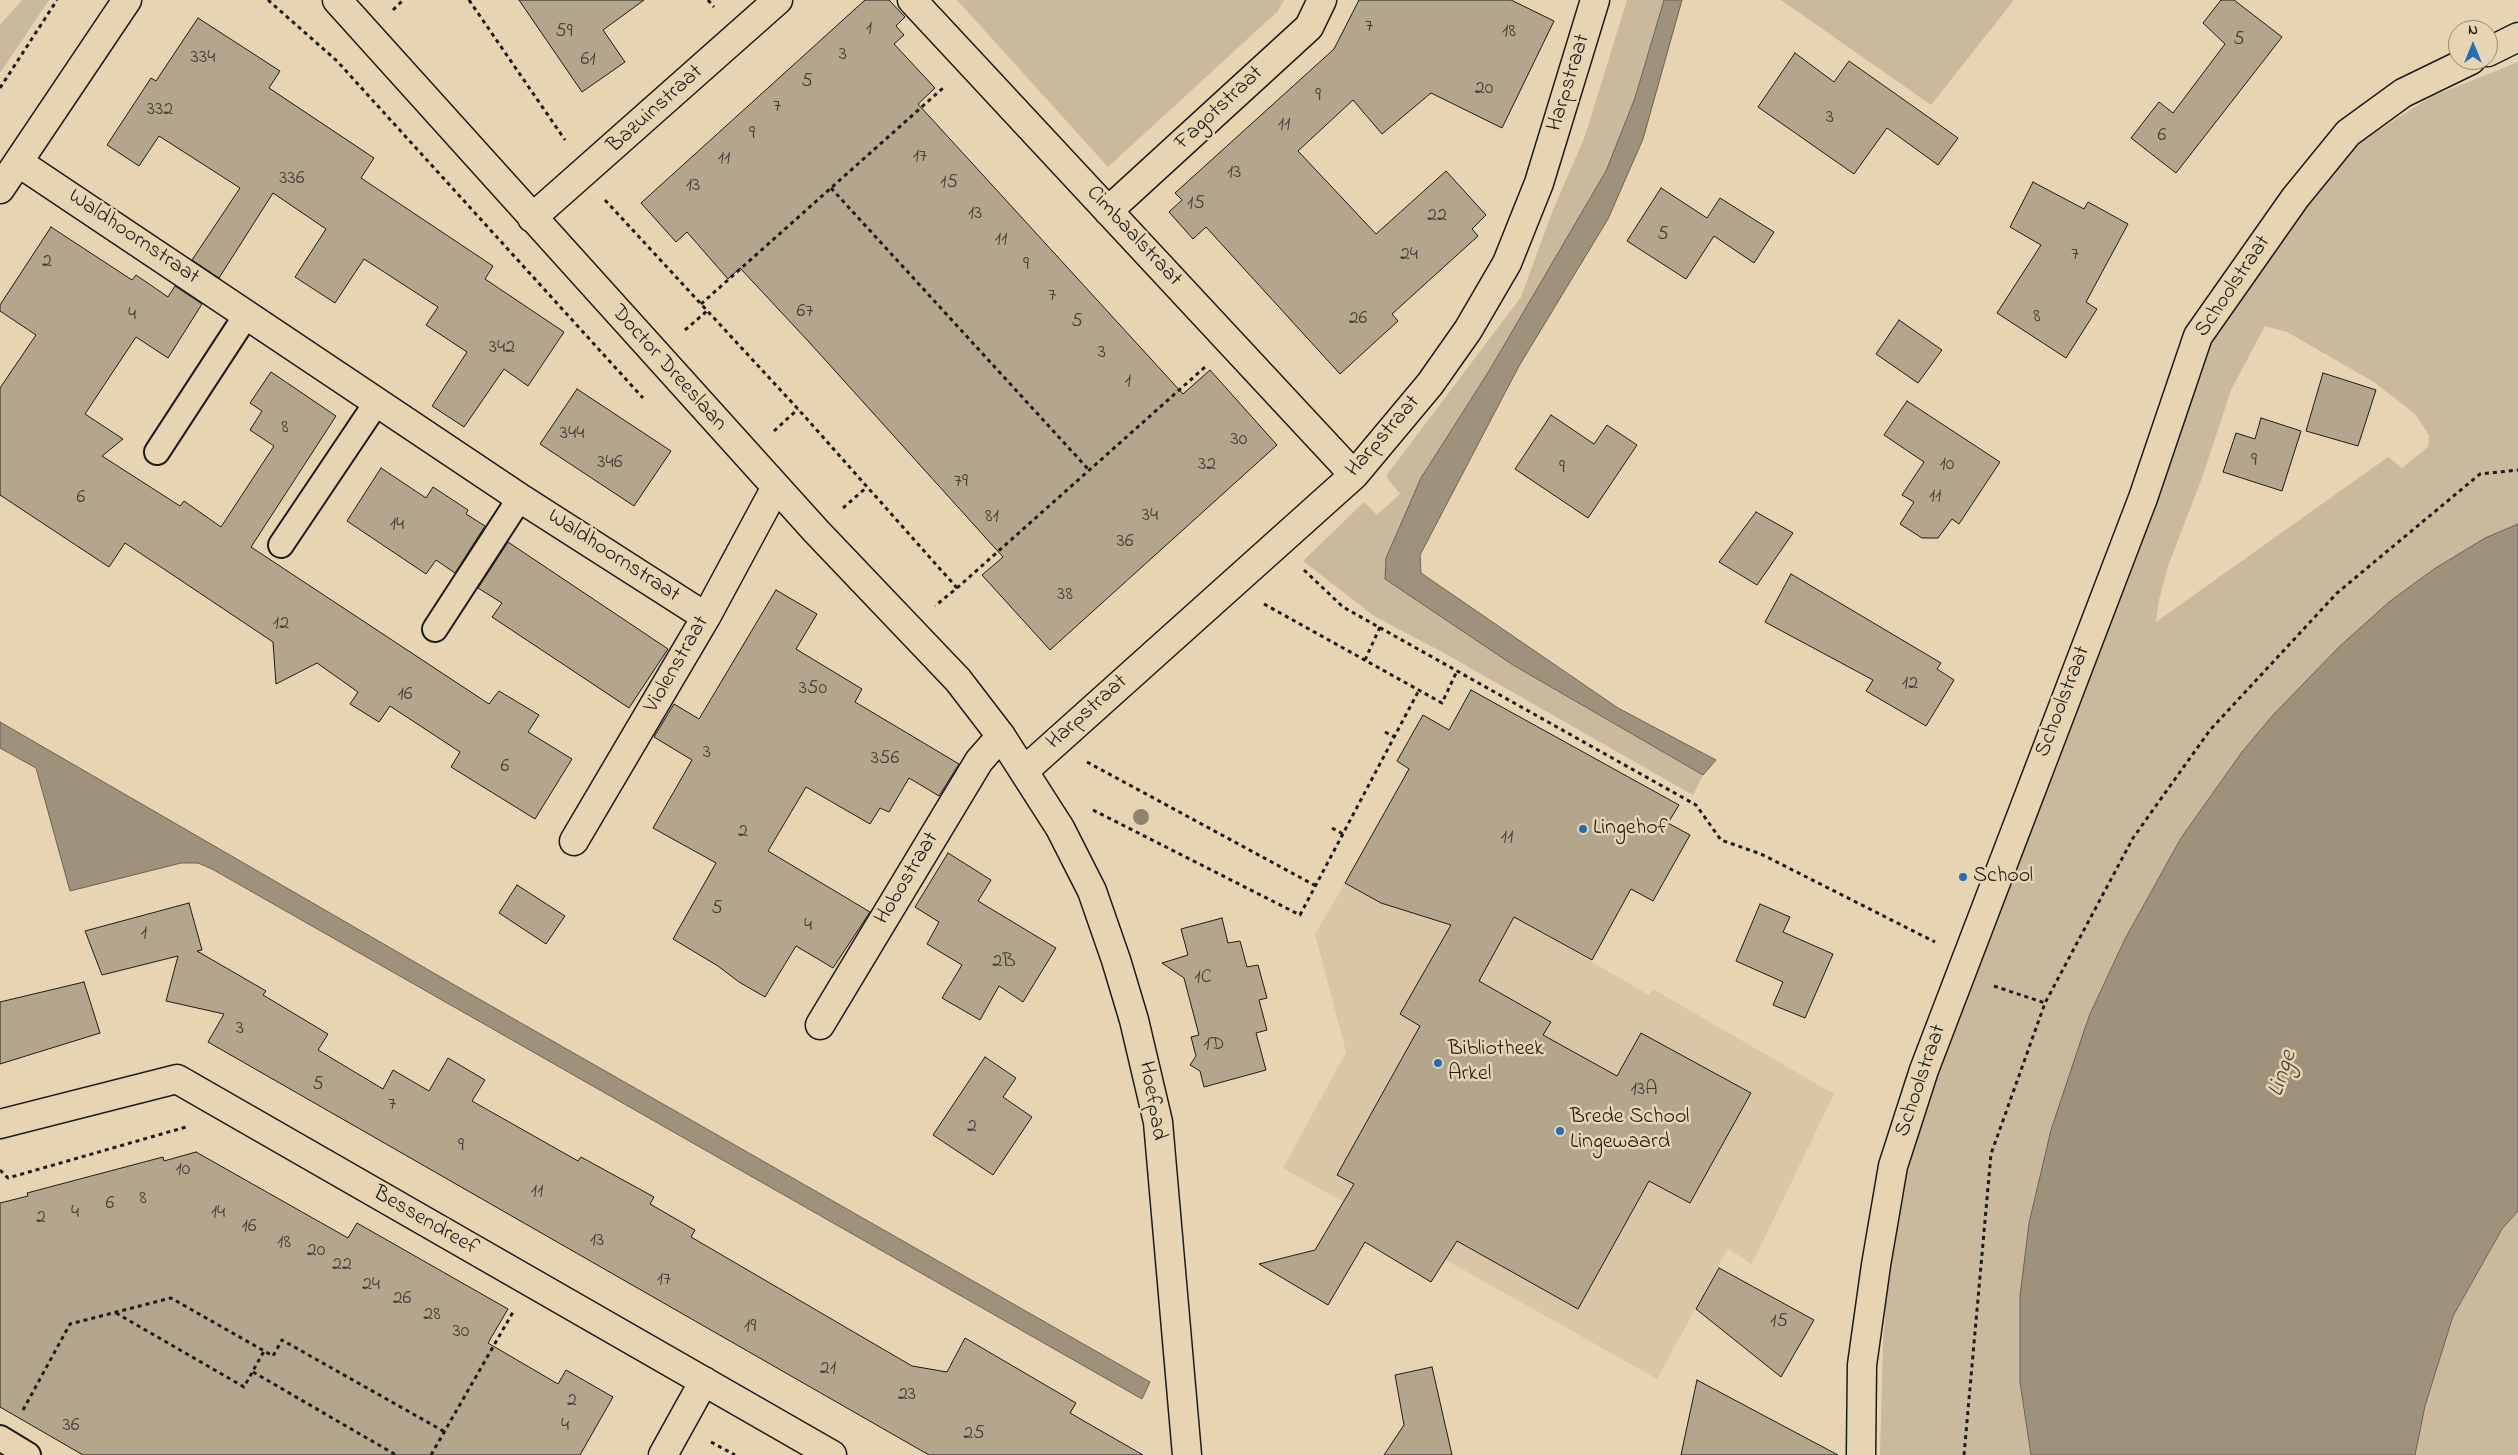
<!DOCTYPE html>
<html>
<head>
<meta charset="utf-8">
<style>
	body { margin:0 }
	#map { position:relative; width:2518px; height:1455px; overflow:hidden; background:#e7d4b2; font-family:"Indie Flower",sans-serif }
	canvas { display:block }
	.north { position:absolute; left:2448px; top:20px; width:50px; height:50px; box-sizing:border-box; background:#e7d4b2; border:1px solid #968a76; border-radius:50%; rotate:0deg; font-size:14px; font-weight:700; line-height:20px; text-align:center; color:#1c1c1c }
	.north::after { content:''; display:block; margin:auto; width:18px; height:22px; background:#1f6fb2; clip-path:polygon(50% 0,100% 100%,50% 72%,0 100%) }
</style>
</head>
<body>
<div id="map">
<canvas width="2518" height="1455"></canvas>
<div class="north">N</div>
</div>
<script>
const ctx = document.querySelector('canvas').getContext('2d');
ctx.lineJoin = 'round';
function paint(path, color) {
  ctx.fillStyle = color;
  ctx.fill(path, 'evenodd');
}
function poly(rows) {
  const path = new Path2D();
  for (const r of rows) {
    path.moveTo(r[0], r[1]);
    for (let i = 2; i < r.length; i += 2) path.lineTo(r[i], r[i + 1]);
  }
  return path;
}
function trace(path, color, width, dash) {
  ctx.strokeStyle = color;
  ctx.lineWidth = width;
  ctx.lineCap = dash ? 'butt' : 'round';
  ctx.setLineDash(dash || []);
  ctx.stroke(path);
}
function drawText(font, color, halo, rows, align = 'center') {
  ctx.font = font + ' "Indie Flower",sans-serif';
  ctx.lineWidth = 5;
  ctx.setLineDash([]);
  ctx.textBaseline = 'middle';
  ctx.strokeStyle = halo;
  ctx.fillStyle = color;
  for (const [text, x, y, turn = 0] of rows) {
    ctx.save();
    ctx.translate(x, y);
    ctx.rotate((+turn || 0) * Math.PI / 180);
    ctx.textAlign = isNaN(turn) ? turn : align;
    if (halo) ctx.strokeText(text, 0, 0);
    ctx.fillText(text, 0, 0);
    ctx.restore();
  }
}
const built = poly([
	[1345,883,1381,903,1500,942,1514,917,1649,995,1653,989,1834,1094,1752,1264,1728,1249,1657,1379,1283,1168,1346,1052,1315,934]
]);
const green = poly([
	[22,0,49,0,0,73,0,25],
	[957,0,1284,0,1278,11,1108,167],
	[1627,0,1664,0,1635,98,1606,171,1489,371,1421,478,1394,584,1513,665,1703,775,1693,795,1444,653,1374,616,1303,561,1364,502,1377,515,1400,494,1386,476,1521,297,1553,210,1585,136],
	[1781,0,2014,0,1931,105],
	[2518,62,2518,524,2484,538,2434,569,2389,602,2339,647,2273,715,2242,752,2181,838,2125,939,2090,1014,2083,1034,2029,1223,2020,1296,2020,1382,2031,1455,1880,1455,1883,1343,1890,1250,1898,1199,1923,1111,1991,935,2073,704,2215,324,2301,202,2360,142,2431,97],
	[2265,326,2287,332,2374,382,2415,414,2429,435,2428,447,2402,468,2388,457,2156,622,2159,600,2168,566,2202,478,2231,390],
	[2518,1211,2518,1455,2415,1455,2425,1406,2453,1316,2502,1229]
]);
const water = poly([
	[1664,0,1682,0,1643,139,1608,219,1519,366,1420,555,1421,573,1618,708,1716,760,1703,775,1513,665,1385,579,1386,558,1421,478,1489,371,1606,171,1635,98,1664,0],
	[2518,524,2518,1211,2502,1229,2453,1316,2425,1406,2415,1455,2031,1455,2020,1382,2020,1296,2029,1223,2051,1130,2083,1034,2090,1014,2125,939,2181,838,2242,752,2273,715,2339,647,2389,602,2434,569,2485,538,2518,524],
	[0,722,451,983,1150,1382,1142,1399,212,869,198,863,181,863,70,891,36,768,0,748,0,722]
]);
const building = poly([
	[519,0,644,0,603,30,625,62,582,92,519,0],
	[865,0,889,0,905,17,896,26,904,35,894,44,935,88,918,104,1183,394,1210,370,1277,445,1050,650,982,575,1003,557,809,342,740,268,728,279,687,232,676,242,641,203,865,0],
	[1359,0,1511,0,1554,21,1502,128,1431,93,1382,134,1353,100,1298,151,1376,234,1446,171,1486,215,1472,229,1478,236,1392,314,1398,321,1340,374,1206,227,1193,239,1169,212,1182,200,1175,193,1334,49,1359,0],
	[2221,0,2234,0,2282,37,2176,173,2131,138,2159,102,2173,113,2225,44,2203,23,2221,0],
	[198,18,280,71,269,88,374,158,361,178,493,266,485,279,564,332,528,386,504,369,464,427,432,406,467,352,426,325,438,307,364,259,335,303,295,277,326,229,273,193,219,278,192,260,240,188,159,136,139,166,107,145,151,78,156,81,198,18],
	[1795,53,1834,82,1849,61,1958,138,1938,165,1887,128,1854,174,1758,107,1795,53],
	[2033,182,2084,209,2088,202,2128,224,2086,302,2097,309,2066,358,1997,313,2041,245,2010,227,2033,182],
	[1661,188,1707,218,1720,198,1774,232,1754,263,1714,236,1686,279,1627,241,1661,188],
	[51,227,132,280,136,275,168,297,175,286,202,304,168,358,136,337,85,414,123,439,102,456,180,506,184,501,221,527,274,446,250,430,262,411,250,403,271,372,336,416,251,547,489,704,499,691,539,715,528,732,572,759,535,819,451,767,460,752,390,706,379,722,350,704,358,692,317,663,276,684,273,642,125,543,109,567,0,495,0,388,36,335,0,311,0,305,51,227],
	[1899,320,1942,350,1918,383,1876,354,1899,320],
	[2323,373,2376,390,2358,446,2306,431,2323,373],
	[577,389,671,451,634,506,540,444,577,389],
	[1907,401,2000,462,1959,524,1952,519,1938,538,1922,538,1900,524,1914,502,1902,495,1924,462,1884,435,1907,401],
	[1551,415,1594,444,1607,425,1637,445,1588,518,1515,469,1551,415],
	[2261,418,2301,431,2282,491,2223,472,2236,433,2255,439,2261,418],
	[381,468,426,498,433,487,468,510,466,514,485,526,455,573,436,560,426,574,347,521,381,468],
	[1756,512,1793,533,1757,585,1719,562,1756,512],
	[508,542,668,649,629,708,492,617,502,603,478,588,508,542],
	[1791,574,1941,663,1937,669,1954,680,1926,726,1866,691,1873,680,1765,622,1791,574],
	[776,590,817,614,796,649,862,689,855,702,959,764,939,796,909,778,889,812,880,808,870,824,806,787,768,851,870,912,833,968,796,946,765,997,739,982,718,966,673,939,716,863,653,828,692,760,654,737,674,704,699,719,776,590],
	[1471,690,1679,805,1668,823,1690,835,1653,901,1631,889,1592,960,1514,917,1479,981,1551,1022,1543,1035,1617,1076,1641,1033,1751,1093,1690,1203,1649,1181,1578,1309,1457,1241,1431,1282,1365,1242,1328,1305,1259,1264,1315,1250,1354,1184,1337,1175,1420,1026,1400,1014,1451,925,1381,903,1345,883,1409,769,1397,761,1423,715,1449,730,1471,690],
	[948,853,991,880,978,901,1056,948,1023,1002,999,986,980,1020,942,998,962,965,927,944,939,922,915,907,948,853],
	[517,885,565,916,546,944,499,913,517,885],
	[189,903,202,950,197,951,266,991,263,995,328,1034,318,1050,383,1089,393,1070,429,1091,448,1058,485,1080,472,1101,578,1161,581,1157,654,1197,650,1204,695,1230,691,1237,912,1366,947,1372,965,1338,1076,1403,1070,1413,1143,1455,929,1455,208,1042,224,1014,166,1001,178,956,102,975,85,931,189,903],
	[1760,904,1790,917,1783,932,1833,954,1805,1018,1773,1005,1783,982,1736,961,1760,904],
	[1222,918,1228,943,1240,941,1247,967,1258,965,1267,998,1259,1000,1267,1030,1256,1033,1266,1070,1204,1087,1200,1071,1190,1065,1196,1056,1191,1037,1199,1035,1184,978,1162,963,1188,955,1181,929,1222,918],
	[84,982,100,1033,0,1064,0,1002,84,982],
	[985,1057,1016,1078,1003,1097,1032,1117,993,1175,933,1135,985,1057],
	[196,1152,348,1238,357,1223,508,1309,488,1343,558,1384,566,1370,613,1397,580,1455,83,1455,0,1407,0,1203,28,1196,27,1193,163,1157,164,1161,196,1152],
	[1719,1268,1814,1320,1781,1377,1696,1309,1719,1268],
	[1432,1367,1452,1455,1384,1455,1404,1425,1395,1375,1432,1367],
	[1697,1380,1838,1455,1681,1455,1697,1380]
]);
const path = poly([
	[268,0,337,61,643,398],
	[469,0,565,140],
	[708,0,714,7],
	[393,10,403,0],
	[0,88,57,0],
	[831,188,1089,470],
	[605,200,798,409,957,588,935,606],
	[701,304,943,88],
	[685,330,707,311],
	[774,431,798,409],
	[843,508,867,487],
	[1304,570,1343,607,1696,805,1721,840,1761,854,1935,942],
	[957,588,1205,367],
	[1264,604,1442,703,1457,671],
	[1365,660,1380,627],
	[1385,732,1395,737],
	[1087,762,1316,886],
	[1093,810,1300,915,1419,690],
	[1332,828,1343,834],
	[1994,986,2045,1003],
	[0,1170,8,1178,186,1127],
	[116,1313,244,1387,264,1351],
	[253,1372,396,1455],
	[23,1410,70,1324,171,1298,273,1356,282,1340,445,1432],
	[711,1442,735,1455],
	[431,1455,513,1312],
	[1964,1455,1991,1154,2045,1003,2133,838,2210,730,2337,593,2480,474,2518,470]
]);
const lane = poly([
	[157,452,247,314],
	[281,545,377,402],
	[435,629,520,498],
	[0,1438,28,1455]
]);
const street = poly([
	[337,0,816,531,958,680,1001,736,1060,828,1092,891,1116,960,1134,1020,1158,1122,1187,1455],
	[912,0,1354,475],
	[18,162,520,498,706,617],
	[0,189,127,0],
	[1108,211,1309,27,1322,0],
	[532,218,778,0],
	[1024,771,1354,475,1430,384,1468,330,1507,263,1539,183,1595,0],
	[574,841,706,617,776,487],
	[820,1025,979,761,1001,736],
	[0,1124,177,1079,832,1455],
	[663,1455,704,1381]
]);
const secondary = poly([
	[2488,52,2518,37],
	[1861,1455,1862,1365,1876,1265,1893,1166,1924,1070,2143,498,2198,336,2295,198,2348,133,2403,93,2471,60]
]);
const trees = [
	[1141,817]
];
const markers = [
	[1583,829,5,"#1f6fb2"],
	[1963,877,5,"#1f6fb2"],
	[1438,1063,5,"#1f6fb2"],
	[1560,1131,5,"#1f6fb2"]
];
const numberNames = [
	["7",1369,28],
	["1",869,30],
	["59",564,33],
	["18",1509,33],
	["5",2239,41],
	["3",843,56],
	["334",203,59],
	["61",588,61],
	["5",807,83],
	["20",1484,90],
	["9",1318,97],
	["7",777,108],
	["332",160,111],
	["3",1830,119],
	["11",1284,126],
	["9",752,135],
	["6",2162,137],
	["17",920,158],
	["11",724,160],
	["13",1234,174],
	["336",292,180],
	["15",949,184],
	["13",693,187],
	["15",1196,205],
	["13",975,215],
	["22",1437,217],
	["5",1663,236],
	["11",1001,241],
	["24",1409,256],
	["7",2075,256],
	["2",47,263],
	["9",1026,266],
	["7",1052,297],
	["67",805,313],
	["4",132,316],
	["8",2037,318],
	["26",1358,320],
	["5",1077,323],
	["342",502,349],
	["3",1102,354],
	["1",1128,383],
	["8",285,429],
	["344",572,435],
	["30",1239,441],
	["9",2254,462],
	["346",610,464],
	["32",1207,466],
	["10",1947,466],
	["9",1562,469],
	["79",961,483],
	["11",1935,498],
	["6",81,499],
	["34",1150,517],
	["81",992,518],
	["14",397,526],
	["36",1125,543],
	["38",1065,596],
	["12",281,625],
	["12",1910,685],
	["350",813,690],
	["16",405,696],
	["3",707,754],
	["356",885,760],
	["6",505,768],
	["2",743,833],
	["11",1507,839],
	["5",717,910],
	["4",808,927],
	["1",144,935],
	["2B",1004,963],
	["1C",1203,979],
	["3",240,1030],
	["1D",1214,1046],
	["5",318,1086],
	["13A",1644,1091],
	["7",392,1106],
	["2",972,1128],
	["9",461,1147],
	["10",183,1171],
	["11",537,1193],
	["8",143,1200],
	["6",110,1205],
	["4",75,1214],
	["14",218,1214],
	["2",41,1219],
	["16",249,1228],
	["13",597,1242],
	["18",284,1244],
	["20",316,1252],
	["22",342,1266],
	["17",664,1281],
	["24",371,1286],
	["26",402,1300],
	["28",432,1316],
	["15",1779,1323],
	["19",750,1328],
	["30",461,1333],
	["21",828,1370],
	["23",907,1396],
	["2",572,1402],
	["36",71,1427],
	["4",565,1427],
	["25",974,1435]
];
const streetNames = [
	["Harpstraat",1570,83,-73],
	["Fagotstraat",1220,109,-43],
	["Bazuinstraat",656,110,-42],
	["Cimbaalstraat",1133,237,47],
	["Waldhoornstraat",133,238,34],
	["Schoolstraat",2234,287,-56],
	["Doctor Dreeslaan",668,369,48],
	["Harpstraat",1384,437,-49],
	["Waldhoornstraat",613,557,33],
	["Violenstraat",678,665,-60],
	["Schoolstraat",2064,702,-69],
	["Harpstraat",1088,713,-42],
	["Hobostraat",908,879,-59],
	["Schoolstraat",1922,1081,-71],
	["Hoefpad",1151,1101,80],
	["Bessendreef",425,1222,30]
];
const poiNames = [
	["Lingehof",1593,829],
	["School",1973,877],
	["Bibliotheek",1448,1050],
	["Arkel",1448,1075],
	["Brede School",1570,1118],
	["Lingewaard",1570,1143]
];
const waterNames = [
	["Linge",2284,1074,-72]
];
paint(built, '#d8c6a7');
paint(green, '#cab99d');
paint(water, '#9f927d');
trace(water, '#6b6356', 1);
paint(building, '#b4a68d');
trace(building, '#1c1c1c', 1);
trace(lane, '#1c1c1c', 28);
trace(street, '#1c1c1c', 31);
trace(secondary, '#1c1c1c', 31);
trace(path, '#1c1c1c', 3, [4, 4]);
trace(lane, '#e7d4b2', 24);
trace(street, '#e7d4b2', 28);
trace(secondary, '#e7d4b2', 28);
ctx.fillStyle = '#908471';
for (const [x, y] of trees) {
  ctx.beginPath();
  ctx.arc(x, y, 8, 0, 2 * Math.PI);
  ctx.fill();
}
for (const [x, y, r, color] of markers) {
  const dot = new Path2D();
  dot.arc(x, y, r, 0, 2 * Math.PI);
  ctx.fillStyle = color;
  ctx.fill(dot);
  trace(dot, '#e7d4b2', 2);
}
drawText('20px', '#423e38', null, numberNames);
drawText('22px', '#1c1c1c', '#e7d4b2', streetNames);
drawText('22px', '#1c1c1c', '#e7d4b2', poiNames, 'left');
drawText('italic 24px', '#4a453e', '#e7d4b2', waterNames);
</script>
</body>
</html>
